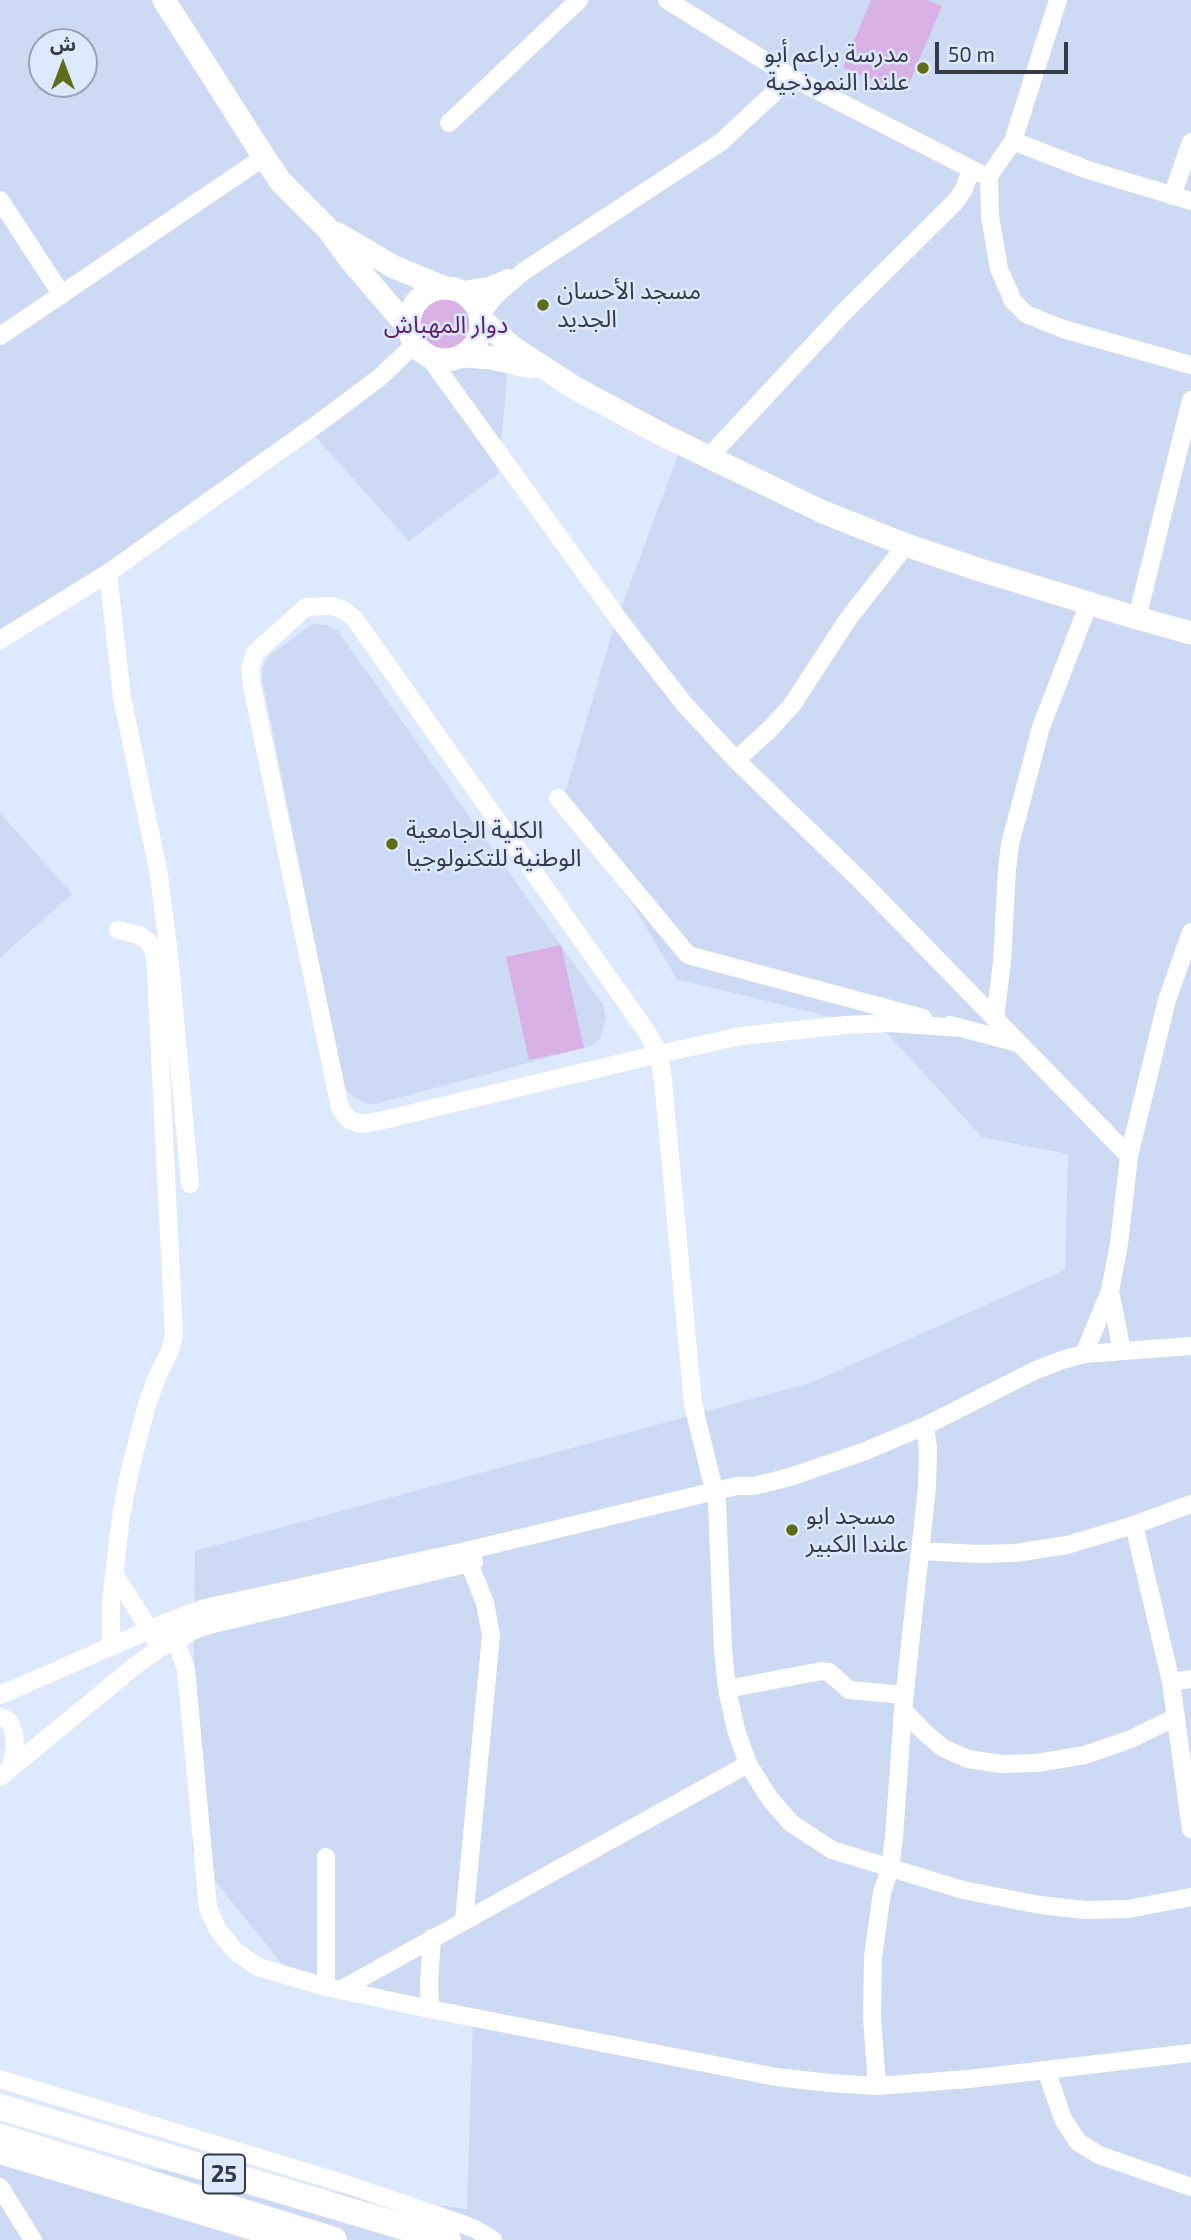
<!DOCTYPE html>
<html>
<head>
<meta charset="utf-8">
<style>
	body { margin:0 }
	#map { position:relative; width:1191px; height:2240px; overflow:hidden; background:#dde9fd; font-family:"Exo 2","Noto Sans Arabic",sans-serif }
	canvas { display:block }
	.north { position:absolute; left:28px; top:28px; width:70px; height:70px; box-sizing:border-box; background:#dde9fd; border:2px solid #9aa3b3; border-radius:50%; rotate:0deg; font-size:19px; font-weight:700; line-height:28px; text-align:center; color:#353b45 }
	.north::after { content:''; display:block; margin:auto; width:24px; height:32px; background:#5e6d17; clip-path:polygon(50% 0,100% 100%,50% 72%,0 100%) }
	.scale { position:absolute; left:935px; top:42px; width:133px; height:32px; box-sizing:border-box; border:4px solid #353b45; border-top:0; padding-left:9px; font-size:21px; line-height:24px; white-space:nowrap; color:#353b45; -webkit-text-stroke:5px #dde9fd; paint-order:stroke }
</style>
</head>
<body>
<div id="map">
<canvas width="1191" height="2240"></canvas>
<div class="north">ش</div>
<div class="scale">50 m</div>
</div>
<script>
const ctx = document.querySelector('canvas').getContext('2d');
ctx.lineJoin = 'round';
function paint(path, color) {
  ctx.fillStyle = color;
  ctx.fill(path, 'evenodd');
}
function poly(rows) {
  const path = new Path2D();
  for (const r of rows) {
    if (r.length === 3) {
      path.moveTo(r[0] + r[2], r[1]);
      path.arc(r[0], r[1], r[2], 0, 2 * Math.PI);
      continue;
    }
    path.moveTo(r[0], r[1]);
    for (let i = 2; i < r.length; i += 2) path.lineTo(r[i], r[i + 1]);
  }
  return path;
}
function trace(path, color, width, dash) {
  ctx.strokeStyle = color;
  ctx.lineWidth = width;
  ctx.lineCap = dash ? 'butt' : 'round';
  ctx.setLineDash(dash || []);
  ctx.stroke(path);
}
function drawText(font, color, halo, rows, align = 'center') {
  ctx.font = font + ' "Exo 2","Noto Sans Arabic",sans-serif';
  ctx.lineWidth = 5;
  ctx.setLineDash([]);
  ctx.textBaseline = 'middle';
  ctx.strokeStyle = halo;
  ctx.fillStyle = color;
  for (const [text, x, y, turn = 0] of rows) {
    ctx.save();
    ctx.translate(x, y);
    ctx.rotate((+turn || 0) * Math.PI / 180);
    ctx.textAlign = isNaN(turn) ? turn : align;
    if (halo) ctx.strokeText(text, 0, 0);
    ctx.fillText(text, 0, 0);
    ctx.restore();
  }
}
const built = poly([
	[0,0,1191,0,1191,2240,0,2240,0,2149,467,2209,473,2021,286,1969,192,1852,195,1551,810,1383,1065,1270,1068,1154,982,1137,884,1030,677,979,565,793,613,630,681,447,509,355,498,474,409,541,313,434,0,642],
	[42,42,84,42,84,84,42,84],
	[312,624,326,625,338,631,603,1005,606,1017,603,1030,600,1039,591,1046,375,1104,364,1103,348,1092,343,1082,263,684,262,668,270,655],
	[0,813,72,894,0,958]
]);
const green = poly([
	[871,0,927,0,942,6,905,93,843,67],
	[446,325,26],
	[561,945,584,1048,529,1060,506,957]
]);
const minor = poly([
	[667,0,791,77,979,173],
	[1058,0,1013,141,989,176,990,216,999,269,1013,301,1026,314,1063,329,1191,365],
	[449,123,579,0],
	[1013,141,1088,170,1191,201],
	[1172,196,1191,142],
	[0,200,62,295],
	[459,291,489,286,508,278],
	[480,315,495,296,524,271,721,142,791,77],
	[0,336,264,157],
	[429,357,625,628,685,705,736,760,858,878,1129,1156],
	[708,458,844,312,956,201,964,189,971,170],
	[108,573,122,697,159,875,169,954,190,1184],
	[1137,618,1191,400],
	[0,640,108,573,327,417,379,378,415,344],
	[736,760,770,729,792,705,848,619,906,545],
	[558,798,688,955,923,1018],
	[995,1019,1002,962,1007,869,1010,844,1041,727,1089,603],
	[950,1025,1018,1043],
	[962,1028,889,1023,846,1025,741,1036,659,1054,379,1121,361,1124,348,1119,340,1108,252,686,250,669,255,653,306,607,332,606,344,610,354,618,647,1032,659,1054,663,1080,693,1404,717,1502,723,1649,727,1689,736,1730,748,1764,770,1799,791,1823,832,1850,963,1890,1040,1905,1086,1910,1128,1909,1191,1897],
	[1110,1291,1122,1351],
	[1084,1354,1110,1291,1119,1244,1129,1156,1167,1000,1191,932],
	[1134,1525,1171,1682,1191,1829],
	[920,1551,977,1554,1015,1553,1067,1545,1134,1525,1191,1504],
	[115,1575,156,1640],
	[165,1623,175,1639,186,1669,208,1908,218,1930,235,1951,258,1967,326,1987,430,2009,776,2077,830,2083,877,2086,969,2079,1191,2053],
	[111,1646,111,1601,121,1517,129,1474,147,1404,158,1375,170,1351,174,1336,155,954,149,942,139,935,118,930],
	[1171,1682,1191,1679],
	[727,1689,821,1671,829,1672,849,1690,904,1695],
	[0,1695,165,1623,205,1608,466,1551,715,1491,737,1486,754,1486,790,1477,863,1452,925,1426,1034,1371,1062,1360,1084,1354,1191,1346],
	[903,1710,922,1730,943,1748,968,1759,1001,1764,1037,1763,1085,1755,1131,1739,1176,1717],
	[0,1717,9,1721,14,1733,15,1748,11,1766],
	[0,1777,136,1665,160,1648,192,1631,209,1625,474,1562],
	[326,1857,326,1987],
	[464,1920,491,1635,485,1603,469,1563],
	[340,1990,748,1764],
	[430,2009,429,1983,432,1938],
	[1046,2070,1063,2119,1078,2142,1099,2155,1191,2187],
	[0,2079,339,2182,457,2222,475,2229,493,2240],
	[877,2086,872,2017,873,1957,882,1892,890,1869,894,1837,903,1710,927,1487,928,1449,925,1426],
	[0,2155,282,2240],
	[0,2187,33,2240]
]);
const major = poly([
	[164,0,264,157,281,182,327,228,352,262,408,327],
	[336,233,394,267,445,288],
	[445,324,36],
	[481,319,512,347,575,388,661,434,823,512,906,545,977,569,1137,618,1191,633],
	[464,356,492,358,531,367]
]);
const highway = poly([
	[0,2107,448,2240],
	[0,2137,334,2240]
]);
const markers = [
	[923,68,7,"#5e6d17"],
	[543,305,7,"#5e6d17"],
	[392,844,7,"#5e6d17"],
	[792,1530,7,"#5e6d17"]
];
const shields = [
	[224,2174,42]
];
const shieldNames = [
	["25",224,2174]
];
const poiNames = [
	["مدرسة براعم أبو",909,54,"right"],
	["علندا النموذجية",909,82,"right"],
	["مسجد الأحسان",557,291],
	["الجديد",557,319],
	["الكلية الجامعية",406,830],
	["الوطنية للتكنولوجيا",406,858],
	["مسجد ابو",806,1516],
	["علندا الكبير",806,1544]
];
const parkNames = [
	["دوار المهباش",446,325]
];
paint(built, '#ccdaf3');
paint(green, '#d9b2e5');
trace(minor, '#fff', 18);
trace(major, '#fff', 23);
trace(highway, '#fff', 26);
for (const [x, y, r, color] of markers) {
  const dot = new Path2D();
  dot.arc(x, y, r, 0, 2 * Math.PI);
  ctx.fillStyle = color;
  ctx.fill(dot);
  trace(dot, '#dde9fd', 2.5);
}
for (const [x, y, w] of shields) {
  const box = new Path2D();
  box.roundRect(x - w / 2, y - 19.5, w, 39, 5);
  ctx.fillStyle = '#dde9fd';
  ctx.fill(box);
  trace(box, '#353b45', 2);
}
drawText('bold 23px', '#353b45', null, shieldNames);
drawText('24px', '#353b45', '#dde9fd', poiNames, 'left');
drawText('24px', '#5f1e70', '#dde9fd', parkNames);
</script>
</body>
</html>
